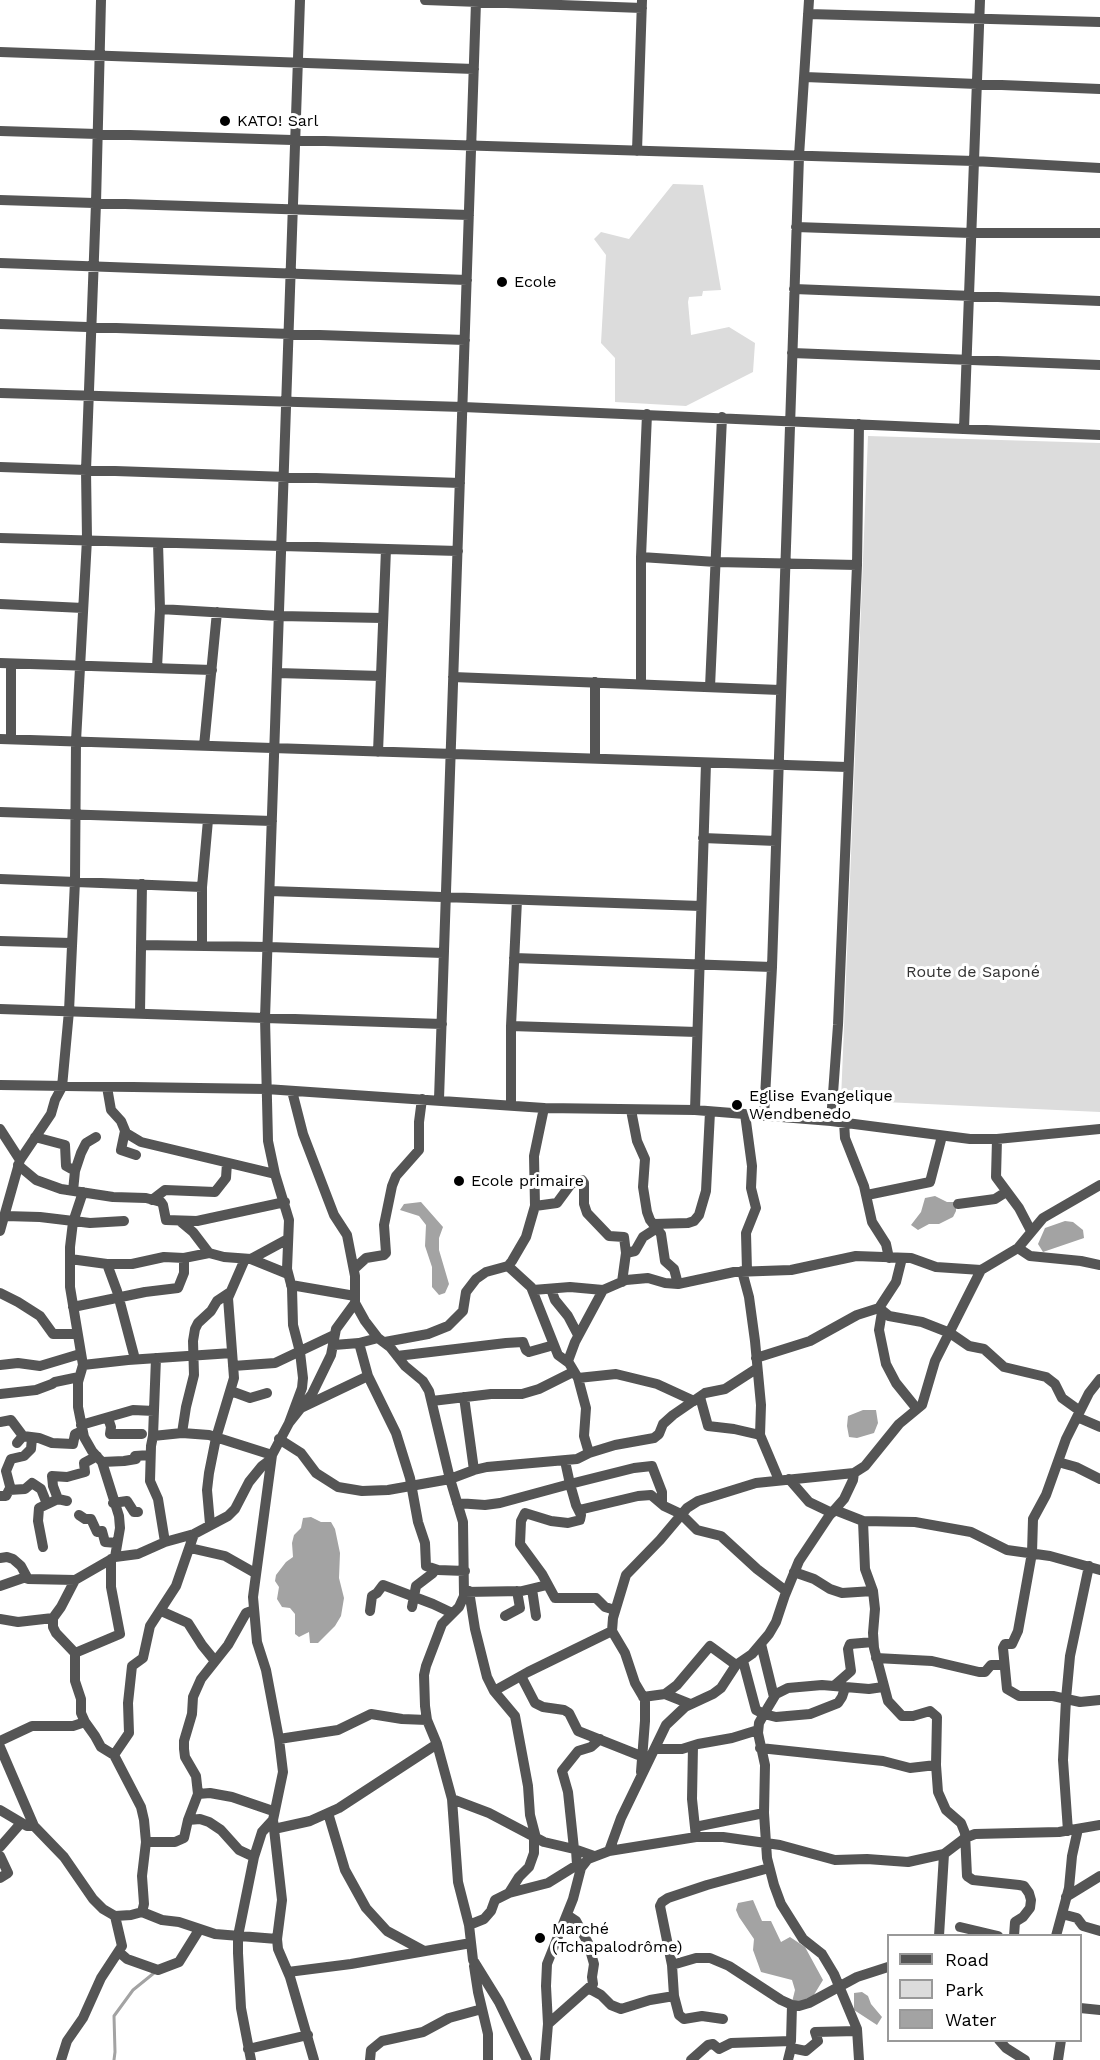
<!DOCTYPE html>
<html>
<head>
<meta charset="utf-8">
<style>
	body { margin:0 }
	#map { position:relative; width:1100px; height:2060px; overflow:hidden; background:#fff; font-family:"Work Sans",sans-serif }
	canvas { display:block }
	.legend { position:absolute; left:887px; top:1934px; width:195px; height:108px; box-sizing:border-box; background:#fff; border:2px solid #999; margin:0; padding:8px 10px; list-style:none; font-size:18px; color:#000 }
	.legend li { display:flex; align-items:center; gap:12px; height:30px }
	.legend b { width:30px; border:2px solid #999 }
</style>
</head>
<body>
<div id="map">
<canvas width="1100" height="2060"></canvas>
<ul class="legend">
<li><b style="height:8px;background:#555"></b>Road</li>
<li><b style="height:16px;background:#dcdcdc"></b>Park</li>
<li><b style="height:16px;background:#a3a3a3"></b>Water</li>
</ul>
</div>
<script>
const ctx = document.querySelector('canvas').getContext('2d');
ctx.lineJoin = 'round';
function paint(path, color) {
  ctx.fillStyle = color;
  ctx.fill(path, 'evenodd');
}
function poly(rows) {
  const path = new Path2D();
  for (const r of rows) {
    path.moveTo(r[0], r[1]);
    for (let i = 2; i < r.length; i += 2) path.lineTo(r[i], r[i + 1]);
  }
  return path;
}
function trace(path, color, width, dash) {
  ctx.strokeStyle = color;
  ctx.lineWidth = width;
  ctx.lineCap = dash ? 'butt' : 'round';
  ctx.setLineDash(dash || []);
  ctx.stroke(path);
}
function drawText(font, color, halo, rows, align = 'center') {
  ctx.font = font + ' "Work Sans",sans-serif';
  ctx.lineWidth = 6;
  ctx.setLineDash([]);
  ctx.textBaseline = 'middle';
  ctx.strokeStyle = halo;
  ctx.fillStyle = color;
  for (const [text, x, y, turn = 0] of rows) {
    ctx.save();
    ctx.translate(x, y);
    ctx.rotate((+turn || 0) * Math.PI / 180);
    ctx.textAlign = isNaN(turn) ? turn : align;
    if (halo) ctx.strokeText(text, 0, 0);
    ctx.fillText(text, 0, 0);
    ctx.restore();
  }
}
const green = poly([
	[673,184,703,185,721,290,703,291,702,296,689,297,688,302,691,335,729,327,755,343,753,372,686,406,615,402,615,358,601,343,606,255,594,239,601,232,629,239],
	[868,436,1100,443,1100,1112,841,1100]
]);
const water = poly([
	[935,1196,947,1202,956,1202,956,1211,953,1217,939,1224,929,1224,918,1230,911,1225,921,1212,925,1198],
	[421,1202,443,1227,439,1238,439,1250,449,1284,445,1293,439,1295,432,1287,432,1267,425,1246,426,1225,419,1216,400,1210,404,1204],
	[1065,1221,1073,1222,1083,1230,1084,1238,1043,1252,1038,1244,1045,1228],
	[863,1410,876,1410,878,1423,874,1433,857,1438,849,1437,847,1426,848,1416],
	[311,1517,321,1522,331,1522,335,1529,340,1553,339,1578,344,1598,341,1616,335,1626,318,1643,310,1643,309,1632,299,1637,295,1634,295,1614,290,1608,282,1607,277,1599,279,1587,275,1581,276,1575,286,1562,293,1557,292,1543,294,1535,301,1528,303,1518],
	[753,1900,762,1921,771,1921,781,1942,790,1937,805,1947,823,1980,812,1998,796,2004,792,2002,795,1990,792,1980,761,1972,753,1950,754,1939,739,1917,736,1910,738,1903],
	[862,1992,868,1996,871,2004,882,2017,877,2025,854,2010,854,1993]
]);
const stream = poly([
	[114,2060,115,2052,114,2016,133,1990,154,1973]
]);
const street = poly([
	[425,0,642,8],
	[808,14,1100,22],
	[0,52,474,69],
	[805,77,1100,89],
	[0,131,974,161,1100,168],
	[637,151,642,0],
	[0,200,469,215],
	[796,227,971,233,1100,233],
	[0,263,467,280],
	[794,289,1100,301],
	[0,324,465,340],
	[792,353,1100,365],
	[0,393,463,407,1100,435],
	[964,429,980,0],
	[0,467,460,483],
	[0,538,458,551],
	[641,557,716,562,857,565],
	[0,604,83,608],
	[160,609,279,616,383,618],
	[0,663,212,670],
	[11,664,11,739],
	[157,668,160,609,158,543],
	[277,673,381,676],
	[453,677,780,690],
	[641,684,641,557,647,414],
	[710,687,722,417],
	[0,739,847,767],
	[204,746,217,612],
	[378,752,386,549],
	[595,759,595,682],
	[0,812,272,821],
	[703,838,776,841],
	[0,879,202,887],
	[270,891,701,906],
	[0,941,71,943],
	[141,945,269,947,443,953],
	[202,946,202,887,208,820],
	[514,958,772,967],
	[0,1009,442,1024],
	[140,1013,142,884],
	[511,1026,697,1032],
	[0,1085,266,1089,544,1108,695,1110,831,1121,970,1139,997,1139,1100,1129],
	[107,1087,111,1110,121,1121,126,1133,141,1142,275,1174],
	[292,1091,303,1134,334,1215,347,1235,355,1276,355,1303,365,1321,378,1338,390,1347,405,1366,423,1381,429,1391,450,1479,463,1522,464,1596,459,1607,442,1624,426,1666,424,1675,425,1706,427,1720,437,1744,452,1799,458,1882,469,1925,473,1960,499,2002,527,2060],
	[439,1099,476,2],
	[511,1105,511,1026,517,900],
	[631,1110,637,1141,645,1159,643,1187,647,1212,650,1220,661,1234,665,1261,674,1269,678,1284],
	[695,1110,706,763],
	[745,1114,752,1166,751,1188,756,1208,746,1233,747,1271],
	[764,1116,772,967,799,156,809,0],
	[831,1121,838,1025,857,565,859,424],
	[844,1122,845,1138,864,1186,872,1222,886,1244,889,1258],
	[0,1129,20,1160],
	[125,1131,121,1150,136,1155],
	[35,1137,65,1145,66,1166,75,1171],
	[997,1139,996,1177,1019,1208,1031,1231],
	[18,1165,36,1180,61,1189,113,1197,146,1198,161,1202,163,1205,166,1220,197,1221,285,1202],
	[73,1191,75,1171,81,1153,86,1143,96,1137],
	[83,1192,73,1222,70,1247,70,1287,83,1365,78,1382,78,1407,84,1437,92,1451,102,1462,119,1516,120,1528,115,1557],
	[867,1195,930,1182,942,1136],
	[152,1200,165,1190,215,1192,226,1178,227,1163],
	[958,1204,995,1199,1006,1192],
	[535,1206,557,1203,571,1184,582,1180,584,1183,584,1204,587,1213,609,1236,624,1237,626,1253,635,1251,643,1237,657,1228],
	[5,1216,40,1217,90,1223,124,1221],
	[181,1222,193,1232,209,1253,224,1257,251,1259,288,1274],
	[654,1224,688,1223,694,1221,699,1215,706,1191,710,1112],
	[0,1231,20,1160,51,1114,55,1100,62,1087,69,1011,75,881,76,741,87,539,86,470,96,203,101,0],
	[1018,1248,1030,1256,1081,1261,1100,1265],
	[70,1259,107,1264,117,1291,135,1359],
	[251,1259,288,1239],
	[107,1264,132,1264,164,1257,184,1258,209,1253],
	[508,1266,531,1287,558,1355,569,1363,578,1378,586,1408,584,1436,589,1453],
	[354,1269,366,1258,384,1255,386,1253,384,1225,392,1186,396,1176,419,1150,419,1122,422,1099],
	[742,1271,749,1297,755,1341,761,1405,760,1435,779,1480],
	[622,1282,626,1253],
	[291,1285,355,1296],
	[551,1289,555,1300,568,1316,578,1335],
	[533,1290,570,1287,603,1290,626,1280,648,1278,665,1283,678,1284,734,1272,791,1270,856,1256,911,1258,936,1267,981,1270],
	[0,1293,18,1302,40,1316,53,1334,77,1334],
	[229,1293,217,1301,211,1311,198,1323,195,1329,193,1341,194,1375,186,1407,182,1433,209,1435,272,1455],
	[73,1307,145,1292,178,1288,184,1273,184,1258],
	[879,1308,889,1316,922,1322,950,1333,969,1346,984,1349,1004,1367,1046,1377,1055,1384,1062,1398,1080,1411],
	[882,1312,879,1330,886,1364,896,1383,917,1409],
	[385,1342,428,1334,448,1326,463,1311,466,1292,476,1279,486,1272,508,1266,512,1261,526,1237,535,1206,534,1156,544,1108],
	[359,1343,368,1376,396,1433,410,1478,418,1522,425,1543,426,1566,438,1570,465,1571],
	[334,1345,359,1343,378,1338],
	[397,1356,506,1343,523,1342,526,1350,529,1352,554,1345],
	[756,1358,810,1341,857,1315,879,1308,896,1282,902,1258],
	[568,1361,575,1342,603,1290],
	[0,1365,18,1363,40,1366,80,1354],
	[83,1365,128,1360,232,1353],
	[233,1366,275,1363,334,1335],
	[578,1378,616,1374,657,1384,694,1401],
	[1100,1379,1089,1393,1066,1439,1046,1495,1033,1519,1032,1553,1018,1631,1012,1644,1005,1644,1003,1648,1007,1689,1019,1696,1053,1696,1080,1702,1100,1700],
	[231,1391,250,1398,267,1393],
	[0,1394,36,1390,52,1384,55,1382,79,1377],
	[464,1397,474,1470],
	[700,1397,708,1426,734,1429,760,1435],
	[432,1401,491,1394,522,1394,539,1389,573,1372],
	[303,1407,368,1376],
	[1077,1417,1100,1427],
	[108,1418,111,1427,110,1434,142,1434],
	[0,1422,11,1420,23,1436],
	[289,1423,302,1388,303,1378,300,1352,293,1325,292,1288,287,1269,289,1220,275,1174,268,1141,265,1018,300,0],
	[81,1425,133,1410,154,1411],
	[153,1436,156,1358],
	[279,1439,301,1453,316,1473,338,1487,362,1491,388,1490,450,1479,474,1470,487,1467,577,1459,589,1453,615,1445,654,1438,659,1434,663,1424,673,1415,705,1393,725,1389,756,1369],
	[17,1443,23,1436,39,1438,52,1443,73,1444,75,1434,82,1431],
	[565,1461,570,1484,634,1468,652,1466,662,1492,662,1504],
	[102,1462,124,1461,136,1459,135,1456,150,1455],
	[1058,1462,1076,1467,1100,1479],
	[789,1479,809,1502,832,1513],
	[11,1490,6,1471,11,1459,24,1456,31,1449,32,1438],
	[0,1496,6,1496,9,1490,25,1489,32,1483,41,1489,47,1504],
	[58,1499,53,1486,52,1476,67,1477,85,1472,84,1463,97,1456],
	[113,1503,127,1501,134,1512,138,1512],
	[457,1503,485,1505,500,1503,570,1484,576,1505,581,1515,580,1520,568,1523,551,1521,525,1513,521,1521,520,1544,542,1574,555,1598,596,1598,605,1607,615,1610],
	[579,1510,638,1496,651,1495,664,1506,681,1514,697,1530,721,1536,757,1569,786,1591],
	[835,1510,863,1521,915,1522,971,1532,1007,1550,1050,1556,1100,1570],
	[79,1515,85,1519,91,1519,97,1532,102,1531,105,1542,117,1543],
	[863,1521,865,1569,873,1591],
	[210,1524,207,1490,209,1473,216,1438,234,1378,228,1298,245,1259],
	[165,1542,158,1499,150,1481,151,1446,153,1436,182,1433],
	[43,1547,38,1521,39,1508,58,1499,67,1501],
	[190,1548,225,1556,255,1573],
	[0,1558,7,1557,13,1559,21,1566,28,1579,75,1580,115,1557,138,1554,165,1542,194,1534,228,1516,235,1509,249,1482,262,1466,270,1460],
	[794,1572,814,1579,830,1589,842,1593,873,1591,875,1609,873,1633,874,1648,888,1701,902,1716,913,1716,930,1711,937,1717,936,1765,938,1792,946,1810,961,1823,965,1833,967,1876,973,1880,1019,1885,1024,1886,1029,1893,1031,1900,1030,1908,1023,1917,1015,1922,1014,1936],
	[75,1580,61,1607,53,1618,53,1627,56,1633,75,1653,75,1681,81,1699,81,1713,85,1722,95,1736,101,1747,114,1755,141,1807,144,1820,146,1842,142,1876,144,1904,142,1912],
	[0,1586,26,1577],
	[532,1589,536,1616],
	[469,1591,475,1629,487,1677,494,1691,515,1716,528,1786,530,1815,536,1838],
	[465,1592,522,1591,547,1585],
	[412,1607,416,1586,433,1573,433,1569],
	[161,1611,188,1623,202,1645,215,1661],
	[370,1611,372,1596,377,1593,383,1585,433,1604,452,1613],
	[505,1616,520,1608,517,1591],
	[0,1619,18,1622,53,1618],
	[761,1644,774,1697],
	[75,1653,120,1634,111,1587,111,1559],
	[876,1658,932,1661,979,1672,985,1672,991,1665,1004,1665],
	[743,1661,756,1710,764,1714,759,1723,758,1733,765,1765,764,1813,767,1858,774,1885,781,1904,803,1939,822,1954,834,1974,857,2029,859,2060],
	[521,1676,535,1703,543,1707,564,1710,569,1713,578,1731,641,1756],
	[835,1685,851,1671,848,1649,850,1644,873,1642],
	[845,1688,842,1697,838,1703,810,1714,776,1717,764,1714,776,1694,788,1688,822,1685,869,1689,883,1687],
	[494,1691,528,1672,612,1631],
	[665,1694,677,1685,710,1646,736,1665],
	[643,1697,665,1694,690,1704],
	[279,1739,338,1730,371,1714,402,1719,427,1720],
	[0,1741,32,1726,73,1726,85,1722],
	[693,1746,692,1799,696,1837],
	[0,1747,34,1826,64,1857,93,1899,103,1909,115,1916,131,1915,142,1912,162,1920,179,1922,215,1934,277,1939],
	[760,1748,883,1761,910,1768,936,1765],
	[656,1749,682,1749,698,1744,732,1738,758,1730],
	[114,1755,129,1733,128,1703,132,1666,143,1658,150,1626,176,1586,194,1534],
	[641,1772,645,1721,645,1700,635,1683,625,1653,612,1631,613,1618,626,1575,660,1540,687,1508,698,1501,756,1483,854,1473],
	[198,1794,210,1793,232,1797,273,1811],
	[452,1799,489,1813,544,1842,574,1849,594,1856],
	[0,1810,27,1826,34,1826],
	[328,1813,345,1870,366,1908,387,1931,424,1951],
	[188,1820,200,1819,209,1822,221,1830,239,1850,254,1857,262,1832,273,1820],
	[695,1827,764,1813],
	[274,1829,310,1821,339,1808,437,1744],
	[1068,1831,1063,1760,1066,1699,1070,1656,1089,1566],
	[146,1842,175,1842,184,1838,188,1820,198,1794,196,1776,185,1757,184,1749,184,1741,192,1714,193,1697,201,1679,228,1645,246,1613,254,1610],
	[0,1847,21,1823],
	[574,1849,568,1792,562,1771,578,1751,591,1747,600,1739],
	[609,1851,696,1837,723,1837,780,1845,835,1860,867,1859,908,1862,944,1854,965,1838,975,1834,1059,1832,1100,1825],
	[0,1856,8,1873,0,1878],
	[769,1868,707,1885,668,1898,662,1902,660,1906,672,1965,696,1958,710,1958,729,1966,781,2000,792,2005,799,2006,809,2003,857,1977,888,1967],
	[509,1893,548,1883,577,1865,576,1850],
	[1066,1897,1100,1876],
	[1062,1914,1077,1918,1083,1926,1100,1931],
	[469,1925,484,1919,491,1911,495,1900,509,1893,519,1877,529,1867,534,1853,534,1837],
	[960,1927,998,1936],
	[939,1936,944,1854],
	[1056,1936,1069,1888,1072,1856,1078,1829],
	[119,1952,127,1959,158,1970,179,1962,199,1930],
	[672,1965,674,1996,679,2015,684,2019,702,2016,723,2019],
	[474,1966,478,1992,488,2034,488,2060],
	[288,1972,351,1964,471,1943],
	[590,1989,601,1995,611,2005,621,2009,650,2000,674,1996],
	[1080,2008,1100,2010],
	[548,2024,593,1984,592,1977,594,1964,588,1943,576,1921,567,1915],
	[999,2040,1006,2048,1025,2060],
	[248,2049,308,2035],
	[61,2060,67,2041,83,2018,101,1978,122,1946,115,1916],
	[251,2060,241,2008,238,1953,238,1936,254,1857],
	[314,2060,290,1977,278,1949,277,1939,282,1900,273,1820,283,1772,279,1739,266,1670,257,1642,253,1597,272,1455,289,1423,312,1394,331,1355,336,1329,355,1303],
	[370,2060,371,2050,382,2041,423,2032,449,2018,482,2009],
	[545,2060,548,2024,546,1986,547,1964,573,1899,581,1868,588,1859,609,1851,621,1818,666,1725,685,1707,713,1694,721,1688,736,1665,752,1654,769,1634,776,1622,785,1595,799,1561,829,1516,844,1499,853,1480,854,1473,865,1466,899,1424,922,1405,935,1361,981,1270,1018,1248,1043,1218,1100,1185],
	[691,2060,708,2045,713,2044,719,2049,731,2043,791,2041,792,2005],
	[788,2060,791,2048,806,2051,818,2041,815,2032,857,2031],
	[1058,2060,1061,2040]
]);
const markers = [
	[225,121,6,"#000"],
	[502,282,6,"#000"],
	[737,1105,6,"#000"],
	[459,1181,6,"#000"],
	[540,1938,6,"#000"]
];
const poiNames = [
	["KATO! Sarl",237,121],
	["Ecole",514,282],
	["Eglise Evangelique",749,1096],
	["Wendbenedo",749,1114],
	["Ecole primaire",471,1181],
	["Marché",552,1929],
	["(Tchapalodrôme)",552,1947]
];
const parkNames = [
	["Route de Saponé",973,972]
];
paint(green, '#dcdcdc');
paint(water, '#a3a3a3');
trace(stream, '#a3a3a3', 3);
trace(street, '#555', 10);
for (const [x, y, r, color] of markers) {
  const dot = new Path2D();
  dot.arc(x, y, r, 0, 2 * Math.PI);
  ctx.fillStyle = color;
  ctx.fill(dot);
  trace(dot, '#fff', 2);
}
drawText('16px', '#000', '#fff', poiNames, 'left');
drawText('16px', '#333', '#fff', parkNames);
</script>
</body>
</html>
